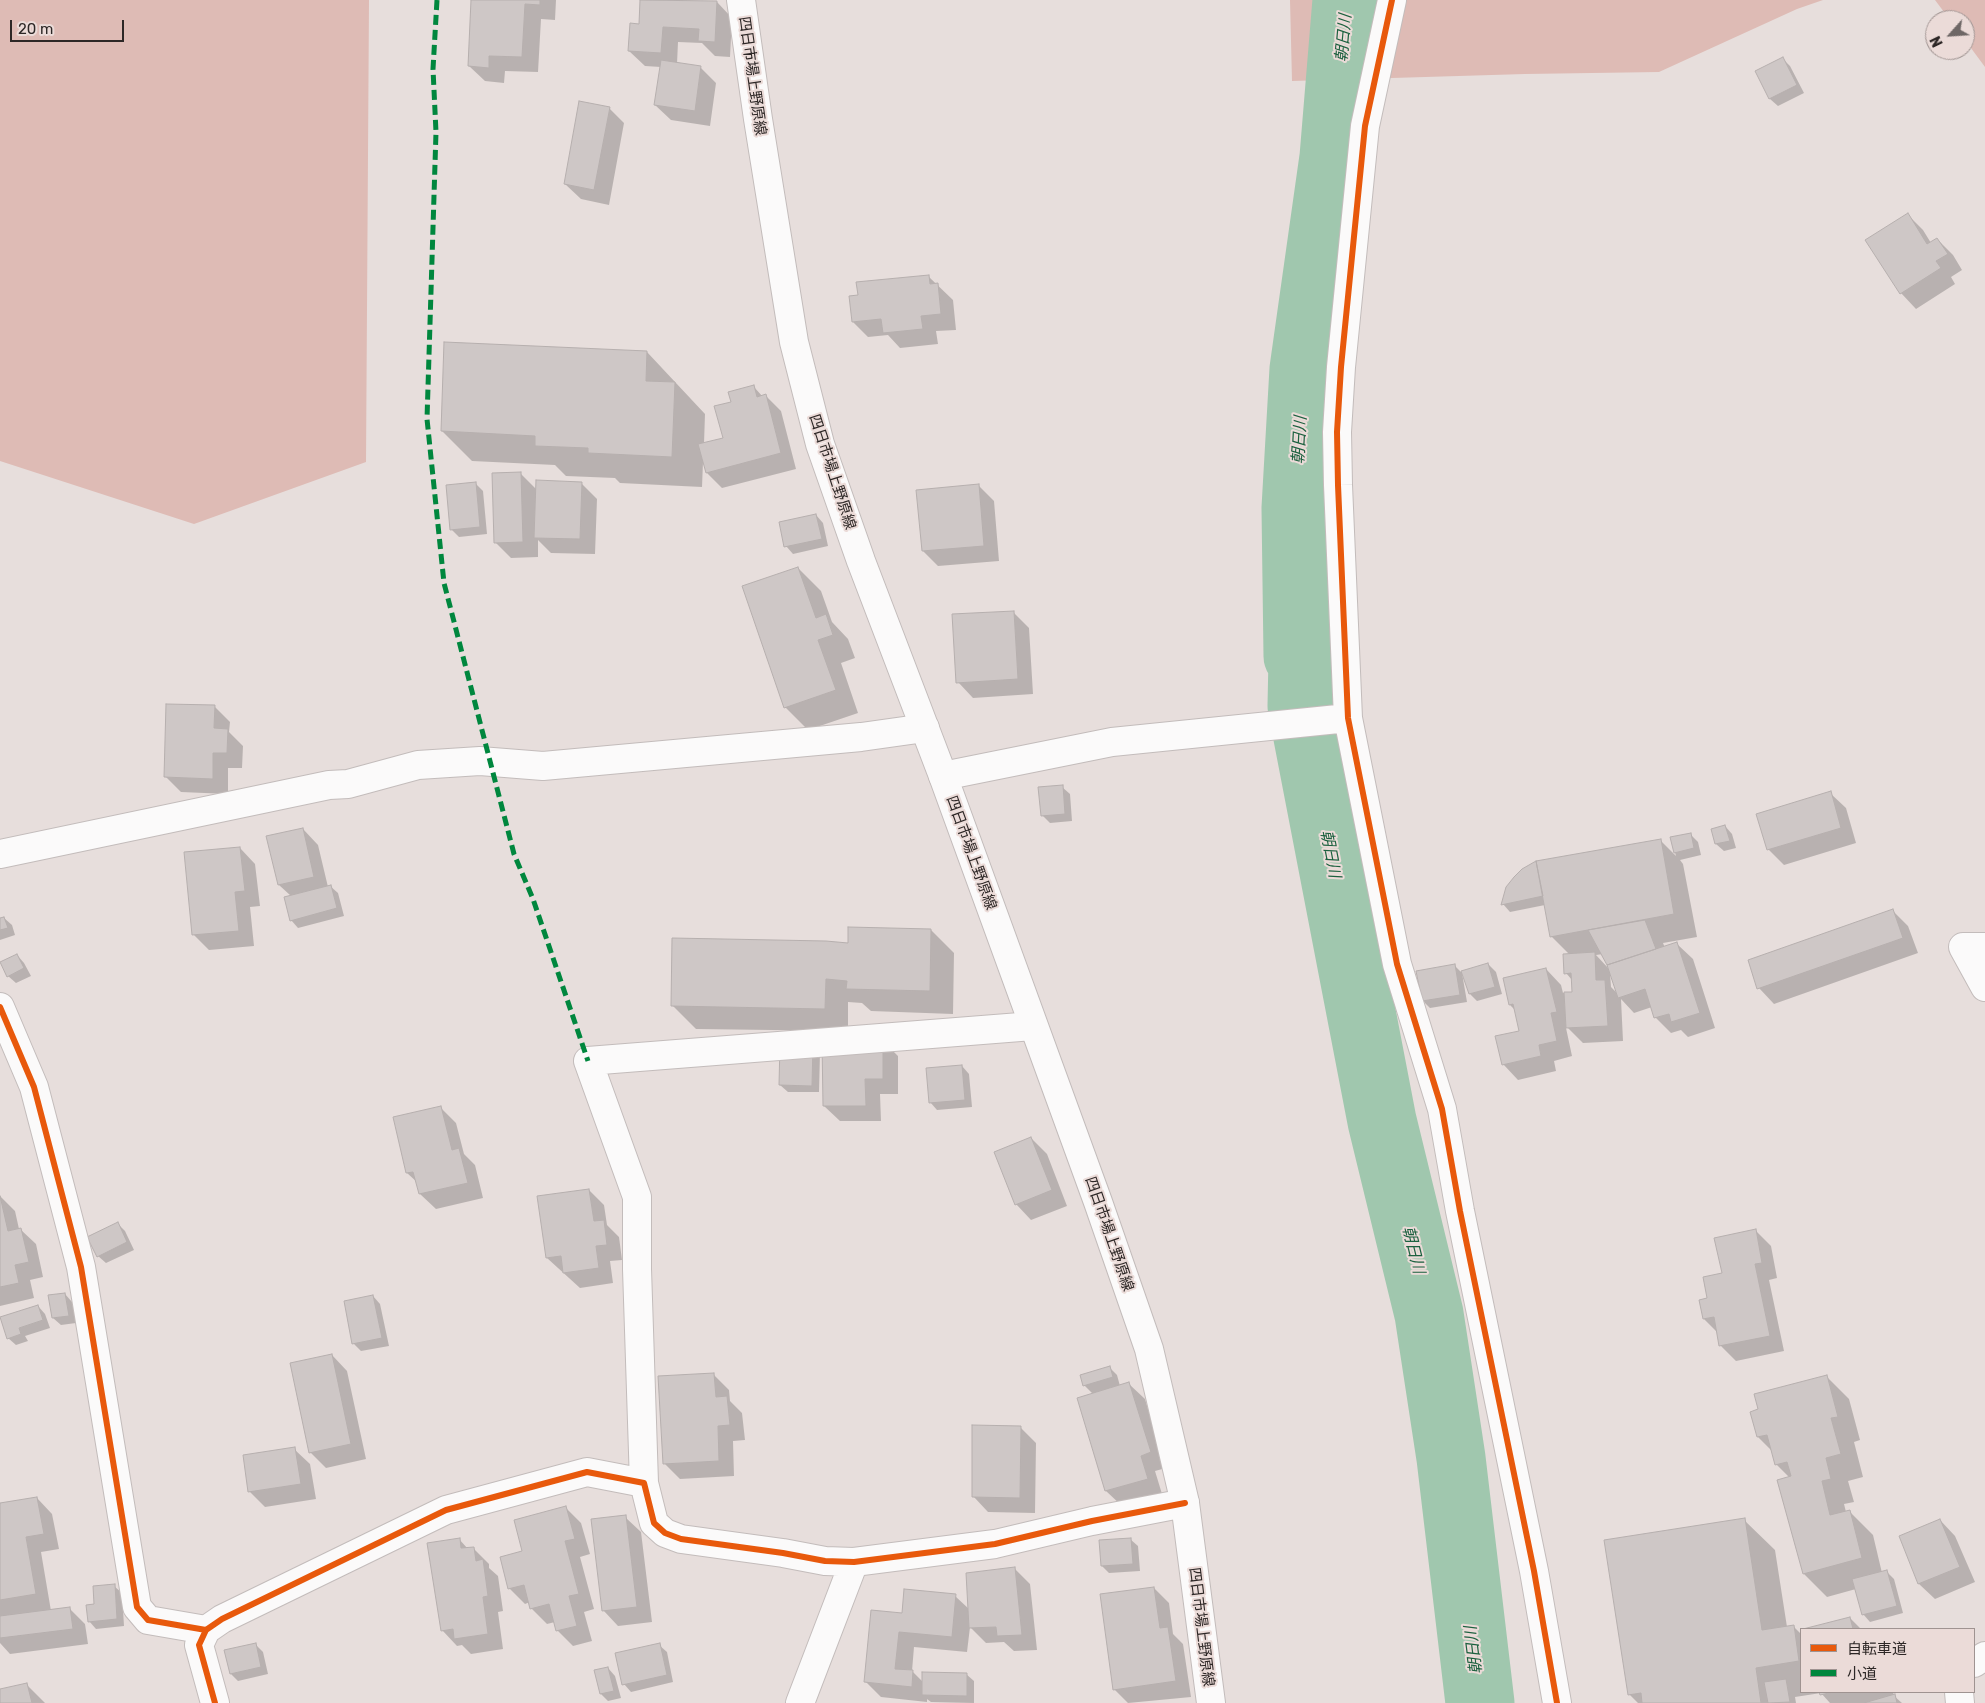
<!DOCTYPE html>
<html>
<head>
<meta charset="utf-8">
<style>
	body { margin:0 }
	#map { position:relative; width:1985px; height:1703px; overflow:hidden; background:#e7dedc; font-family:Rubik,"Noto Sans JP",sans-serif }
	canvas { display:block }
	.legend { position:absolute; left:1800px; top:1628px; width:175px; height:65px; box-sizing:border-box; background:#ebdbd8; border:1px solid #9f9391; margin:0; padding:6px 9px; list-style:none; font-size:15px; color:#2d2726 }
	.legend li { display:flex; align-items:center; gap:10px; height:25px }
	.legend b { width:25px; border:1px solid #9f9391 }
	.north { position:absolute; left:1925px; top:10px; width:50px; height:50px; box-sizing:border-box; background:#ebdbd8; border:1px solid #9f9391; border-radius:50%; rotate:244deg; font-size:14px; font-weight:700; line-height:20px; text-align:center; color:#2d2726 }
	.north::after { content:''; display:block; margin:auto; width:18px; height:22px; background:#6e6766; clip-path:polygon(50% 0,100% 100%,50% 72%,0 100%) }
	.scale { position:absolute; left:10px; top:20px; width:114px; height:22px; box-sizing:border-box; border:2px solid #2d2726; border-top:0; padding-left:6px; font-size:15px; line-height:18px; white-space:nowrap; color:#2d2726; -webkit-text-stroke:4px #ebdbd8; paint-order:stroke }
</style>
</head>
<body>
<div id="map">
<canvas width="1985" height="1703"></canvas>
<ul class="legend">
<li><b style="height:6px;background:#e8590c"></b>自転車道</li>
<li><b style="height:6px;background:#00873e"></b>小道</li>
</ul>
<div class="north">N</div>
<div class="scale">20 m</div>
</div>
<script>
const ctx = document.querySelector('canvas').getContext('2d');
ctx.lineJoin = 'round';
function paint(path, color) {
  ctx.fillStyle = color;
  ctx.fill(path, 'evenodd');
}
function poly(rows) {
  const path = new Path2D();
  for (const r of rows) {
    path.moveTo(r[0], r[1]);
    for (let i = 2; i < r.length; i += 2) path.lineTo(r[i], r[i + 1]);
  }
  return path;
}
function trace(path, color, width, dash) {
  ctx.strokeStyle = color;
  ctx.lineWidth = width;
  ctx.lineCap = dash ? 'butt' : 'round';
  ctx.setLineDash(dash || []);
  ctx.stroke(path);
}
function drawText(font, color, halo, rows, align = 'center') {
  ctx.font = font + ' Rubik,"Noto Sans JP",sans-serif';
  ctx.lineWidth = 4;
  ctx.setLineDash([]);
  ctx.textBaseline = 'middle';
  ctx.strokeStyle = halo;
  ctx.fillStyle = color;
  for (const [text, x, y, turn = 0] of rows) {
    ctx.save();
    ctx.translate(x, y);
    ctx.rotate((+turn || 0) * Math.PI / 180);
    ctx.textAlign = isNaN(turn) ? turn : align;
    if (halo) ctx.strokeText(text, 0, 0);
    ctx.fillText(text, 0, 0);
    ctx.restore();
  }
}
const green = poly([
	[0,0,369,0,366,462,194,524,0,461],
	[1290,0,1823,0,1797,9,1659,72,1525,74,1292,81],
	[1935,0,1985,0,1985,67,1965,40,1965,20,1950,20]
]);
const shadow = poly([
	[472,0,556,0,555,20,541,19,538,72,505,71,504,83,485,81,469,66],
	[641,0,717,2,732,18,730,57,715,56,702,43,678,42,677,64,701,68,716,83,710,126,671,120,655,105,661,67,645,66,629,51,640,25],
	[1783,59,1790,66,1804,93,1778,106,1770,99,1757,72],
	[609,108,624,123,609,205,581,199,565,184],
	[1907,214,1923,230,1931,243,1937,239,1953,255,1962,270,1951,277,1955,284,1916,309,1901,293],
	[929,277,953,300,956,330,936,331,938,344,900,348,888,335,868,337,853,322],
	[647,352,705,414,704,444,725,439,732,403,754,387,763,397,766,396,781,411,796,469,722,488,707,473,703,462,702,487,620,483,615,478,566,476,555,465,472,461,442,431],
	[520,473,537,490,581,483,597,499,595,554,551,553,538,540,538,557,511,558,495,542],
	[475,483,483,491,487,534,459,537,451,529],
	[978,485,994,501,999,561,938,566,923,551],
	[816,515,823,523,828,546,793,554,786,546],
	[798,568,821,591,832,622,848,639,855,658,841,663,858,713,808,730,785,707],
	[1013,612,1029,628,1033,694,973,698,958,682],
	[214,706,230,722,229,732,243,746,242,768,228,768,228,794,181,792,166,777],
	[1062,787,1070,794,1072,821,1050,823,1042,815],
	[1830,793,1846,808,1856,843,1784,865,1768,849],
	[1725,826,1732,834,1736,848,1724,851,1716,844,1712,830],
	[303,829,318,845,328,887,330,886,338,893,344,916,298,928,291,920,291,896,279,885],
	[1690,834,1698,842,1701,855,1680,860,1683,864,1697,937,1663,943,1665,948,1677,944,1693,959,1715,1028,1688,1037,1681,1030,1671,1033,1655,1017,1652,1007,1634,1013,1621,999,1623,1041,1583,1043,1568,1028,1566,1028,1572,1056,1554,1061,1556,1071,1518,1080,1503,1064,1521,1032,1516,1011,1510,1005,1546,969,1561,985,1563,993,1573,993,1572,980,1566,973,1570,955,1551,936,1545,905,1510,912,1503,904,1660,840,1676,856,1671,838],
	[1603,954,1610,970,1596,955],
	[1610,973,1618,994,1611,987],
	[240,848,255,864,260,906,250,907,254,946,209,950,194,935,186,853],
	[1893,911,1908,926,1918,953,1774,1004,1759,988],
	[4,918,12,925,15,935,0,940,0,919],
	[931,930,954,953,953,1014,871,1011,862,1003,848,1002,848,1031,696,1029,673,1006,849,945],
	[17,955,24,963,31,976,16,983,8,976],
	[1488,964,1496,972,1502,994,1477,1001,1470,994,1463,973,1462,973,1467,1002,1430,1008,1423,1001,1454,965,1461,972],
	[883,1041,898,1056,898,1094,880,1094,881,1121,840,1121,824,1106],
	[781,1046,820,1053,819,1092,788,1092,780,1085],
	[962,1066,969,1074,972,1107,937,1110,930,1102],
	[441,1108,456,1123,464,1154,475,1165,483,1198,436,1209,420,1194,418,1183,407,1173],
	[1031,1138,1047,1154,1067,1206,1031,1220,1016,1204],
	[589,1190,604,1205,607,1225,619,1237,622,1260,610,1261,613,1283,580,1288,547,1258],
	[0,1196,15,1211,19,1229,20,1229,36,1244,43,1277,30,1280,34,1298,0,1306],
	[117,1223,125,1231,134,1250,106,1263,98,1256],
	[1755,1230,1771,1246,1777,1278,1769,1280,1784,1351,1736,1361,1721,1346,1718,1333,1704,1319,1700,1301,1709,1299,1723,1274],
	[65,1294,72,1302,76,1323,61,1325,53,1318],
	[373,1296,380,1304,389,1346,361,1351,354,1344],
	[38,1306,45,1314,50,1328,25,1336,28,1341,16,1345,8,1338],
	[332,1355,347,1371,366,1459,326,1468,310,1452],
	[1109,1367,1117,1375,1120,1386,1129,1384,1145,1399,1166,1468,1155,1471,1162,1494,1122,1506,1106,1491,1078,1399,1093,1394,1084,1385],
	[714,1375,729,1390,730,1401,742,1413,745,1440,733,1441,734,1476,680,1479,665,1464,660,1378],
	[1826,1376,1849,1399,1860,1440,1854,1442,1863,1477,1848,1481,1854,1502,1844,1504,1846,1512,1849,1511,1873,1535,1882,1573,1887,1572,1894,1579,1903,1613,1870,1622,1863,1614,1856,1589,1827,1597,1804,1574,1789,1477,1776,1464,1773,1452,1758,1437],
	[1021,1428,1036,1443,1035,1513,988,1512,973,1496],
	[294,1449,310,1464,316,1499,265,1507,249,1491],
	[37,1498,52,1514,59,1549,41,1552,51,1611,70,1609,85,1624,88,1644,10,1654,0,1643,0,1504],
	[566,1508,581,1523,590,1554,580,1557,594,1609,584,1612,592,1641,573,1646,557,1630,555,1622,547,1624,531,1608,530,1602,525,1604,509,1588,523,1552],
	[625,1517,641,1532,652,1622,618,1626,603,1610],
	[1744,1520,1775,1550,1787,1627,1793,1626,1801,1634,1801,1692,1893,1692,1894,1696,1902,1703,1830,1703,1821,1693,1795,1697,1796,1703,1638,1703,1629,1694],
	[1940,1520,1955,1536,1975,1582,1935,1599,1919,1584,1901,1537],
	[459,1539,468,1549,473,1548,489,1564,489,1568,498,1576,503,1611,498,1612,503,1649,471,1654,462,1645,457,1646,442,1630],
	[1130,1539,1138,1546,1140,1571,1109,1573,1102,1566],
	[1015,1569,1030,1584,1037,1650,1014,1651,1004,1642,986,1643,970,1627,967,1652,914,1647,912,1671,923,1682,966,1674,974,1681,974,1703,931,1702,927,1699,927,1702,881,1697,866,1682,903,1615,955,1596,969,1609],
	[114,1586,122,1593,124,1626,96,1629,89,1621,95,1605],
	[1154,1588,1169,1603,1173,1634,1183,1644,1191,1697,1128,1703,1114,1689],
	[1850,1618,1861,1629,1808,1629],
	[255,1644,263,1652,268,1674,238,1681,231,1674],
	[659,1645,667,1652,673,1682,631,1692,624,1684],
	[608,1668,615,1676,621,1698,608,1701,601,1694],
	[27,1685,45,1703,0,1703,0,1690]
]);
const river = poly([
	[1347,0,1334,157,1304,369,1296,508,1298,656,1303,658,1302,706,1382,1121,1429,1314,1451,1458,1480,1703]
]);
const building = poly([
	[471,0,540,0,540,5,525,4,522,57,489,56,489,68,468,66,471,0],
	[640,0,717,1,715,42,698,41,699,29,663,27,661,53,628,51,630,23,639,24,640,0],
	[1783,57,1797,85,1769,99,1755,71,1783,57],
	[661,60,701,66,695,111,654,105,661,60],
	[579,101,610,107,594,190,564,184,579,101],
	[1908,213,1927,244,1937,238,1948,254,1936,261,1941,268,1900,294,1865,240,1908,213],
	[929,275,930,284,938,283,941,314,921,316,923,329,883,333,881,319,852,322,849,296,858,295,856,282,929,275],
	[444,342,647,351,646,381,675,382,672,457,588,453,588,448,535,446,535,436,441,431,444,342],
	[754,385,757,397,766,394,781,453,706,473,698,444,723,438,714,406,731,402,728,392,754,385],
	[521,472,523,542,494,543,492,473,521,472],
	[536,480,582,482,580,539,534,538,536,480],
	[476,482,480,527,450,530,446,485,476,482],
	[979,484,984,546,922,551,916,490,979,484],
	[816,514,822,539,784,547,779,522,816,514],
	[798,567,816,618,826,614,833,635,818,640,836,690,784,708,742,586,798,567],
	[1014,611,1018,679,956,683,952,614,1014,611],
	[166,704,215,705,214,728,228,729,227,753,213,753,213,779,164,777,166,704],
	[1063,785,1065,814,1041,816,1038,787,1063,785],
	[1831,791,1841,828,1767,850,1756,814,1831,791],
	[1725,825,1730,841,1715,844,1711,829,1725,825],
	[303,828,314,877,278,885,266,836,303,828],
	[1691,833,1694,848,1674,853,1670,837,1691,833],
	[1661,839,1674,914,1550,937,1536,861,1661,839],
	[240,847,245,891,235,892,239,931,192,935,184,852,240,847],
	[1536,861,1543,896,1501,905,1506,887,1514,877,1522,869,1536,861],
	[331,885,337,908,290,921,284,897,331,885],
	[1893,909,1903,938,1757,989,1748,960,1893,909],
	[4,917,8,928,0,930,0,918,4,917],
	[1645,920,1656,949,1607,965,1588,930,1645,920],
	[848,927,931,929,930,991,846,989,847,981,826,979,825,1009,671,1006,672,938,826,941,848,943,848,927],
	[1677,942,1700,1013,1671,1022,1669,1014,1654,1018,1645,989,1618,998,1607,965,1677,942],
	[1595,952,1596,980,1605,980,1608,1026,1566,1028,1564,992,1572,992,1571,973,1564,974,1563,954,1595,952],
	[17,954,24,968,7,977,0,962,17,954],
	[1488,963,1495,987,1469,994,1461,971,1488,963],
	[1455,964,1460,995,1422,1001,1416,971,1455,964],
	[1546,968,1557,1012,1551,1013,1557,1041,1539,1045,1541,1056,1502,1065,1495,1036,1519,1031,1513,1004,1509,1005,1503,978,1546,968],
	[883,1040,883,1079,865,1079,866,1106,823,1106,822,1041,883,1040],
	[780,1044,813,1045,812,1086,779,1085,780,1044],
	[962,1065,965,1100,929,1103,926,1068,962,1065],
	[441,1106,452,1150,459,1148,468,1183,419,1194,413,1172,406,1173,393,1117,441,1106],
	[1031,1137,1052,1190,1015,1205,994,1152,1031,1137],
	[589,1189,594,1221,604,1220,607,1245,596,1246,599,1268,563,1273,561,1256,546,1258,537,1196,589,1189],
	[0,1196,8,1231,21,1228,29,1262,15,1265,19,1283,0,1287,0,1196],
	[118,1222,127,1242,97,1257,87,1237,118,1222],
	[1756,1229,1762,1263,1755,1264,1770,1336,1719,1346,1714,1317,1703,1319,1699,1300,1707,1298,1703,1277,1722,1273,1714,1238,1756,1229],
	[65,1293,69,1316,52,1318,48,1295,65,1293],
	[373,1295,382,1338,352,1344,344,1301,373,1295],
	[38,1305,43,1320,19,1328,21,1334,7,1339,0,1317,38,1305],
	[332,1354,351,1444,309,1453,290,1363,332,1354],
	[1110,1366,1113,1377,1083,1386,1080,1375,1110,1366],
	[714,1373,716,1397,727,1396,730,1425,718,1426,719,1461,663,1464,658,1376,714,1373],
	[1827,1375,1838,1417,1831,1418,1841,1454,1826,1458,1831,1479,1822,1481,1830,1515,1850,1510,1862,1558,1803,1574,1777,1480,1791,1476,1787,1462,1775,1465,1767,1435,1757,1437,1750,1412,1758,1409,1754,1394,1827,1375],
	[1129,1382,1151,1452,1141,1456,1148,1479,1105,1491,1077,1398,1129,1382],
	[972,1425,1021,1426,1020,1498,972,1497,972,1425],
	[295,1447,301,1484,248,1492,243,1455,295,1447],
	[37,1497,44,1534,26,1537,36,1594,0,1600,0,1503,37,1497],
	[566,1506,575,1539,565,1541,579,1594,569,1596,577,1626,556,1631,549,1604,530,1609,524,1585,508,1589,500,1557,522,1551,514,1520,566,1506],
	[626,1515,637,1607,602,1611,591,1519,626,1515],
	[1745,1518,1762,1630,1794,1625,1799,1661,1756,1668,1761,1703,1642,1703,1641,1693,1628,1695,1604,1540,1745,1518],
	[1940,1519,1960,1567,1918,1584,1899,1536,1940,1519],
	[460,1538,461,1548,474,1547,476,1561,483,1559,488,1596,483,1597,488,1634,454,1639,453,1629,441,1631,427,1543,460,1538],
	[1131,1538,1133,1564,1101,1566,1099,1540,1131,1538],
	[1015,1567,1022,1635,997,1636,996,1627,969,1628,966,1573,1015,1567],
	[1887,1570,1897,1606,1862,1615,1852,1579,1887,1570],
	[115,1584,117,1619,88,1622,86,1605,94,1604,93,1586,115,1584],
	[1154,1587,1160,1628,1168,1627,1176,1681,1113,1690,1100,1594,1154,1587],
	[904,1589,956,1594,952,1637,899,1632,895,1669,913,1670,912,1687,864,1682,871,1610,902,1613,904,1589],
	[70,1607,73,1629,0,1638,0,1616,70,1607],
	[1850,1617,1853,1629,1803,1629,1850,1617],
	[256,1643,261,1667,230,1674,224,1650,256,1643],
	[660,1643,667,1675,622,1685,615,1653,660,1643],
	[608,1667,614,1691,600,1694,594,1670,608,1667],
	[922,1672,967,1673,967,1696,922,1695,922,1672],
	[1786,1679,1790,1702,1768,1703,1764,1682,1786,1679],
	[27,1683,32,1703,0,1703,0,1689,27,1683],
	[1819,1692,1833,1692,1820,1695,1819,1692],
	[1895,1694,1897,1703,1864,1703,1895,1694]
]);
const minor = poly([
	[1392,0,1365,126,1341,367,1337,432,1338,485,1348,718,1397,964,1442,1109,1460,1211,1534,1571,1557,1703],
	[943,776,1112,742,1348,718],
	[0,854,329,785,348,784,418,765,480,761,543,766,861,737,925,728],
	[1985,947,1963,947,1985,987],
	[0,1007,34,1087,81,1267,137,1607,148,1620,206,1630],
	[644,1483,637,1269,637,1197,588,1061,1033,1026],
	[1974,1663,1985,1656],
	[1959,1692,1960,1703],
	[215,1703,199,1645,206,1630,222,1619,446,1510,587,1472,644,1483,654,1523,665,1533,681,1539,783,1553,825,1561,854,1562,995,1544,1092,1521,1185,1503],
	[800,1703,854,1562]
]);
const major = poly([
	[741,0,758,119,794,342,820,444,861,561,943,776,1098,1202,1149,1349,1185,1503,1211,1703]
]);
const quiet = poly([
	[437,0,433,69,436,132,427,419,444,583,514,854,533,899,588,1061]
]);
const cycleway = poly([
	[1392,0,1365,126,1341,367,1337,432,1338,485,1348,718,1397,964,1442,1109,1460,1211,1534,1571,1557,1703],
	[0,1007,34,1087,81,1267,137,1607,148,1620,206,1630],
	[215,1703,199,1645,206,1630,222,1619,446,1510,587,1472,644,1483,654,1523,665,1533,681,1539,783,1553,825,1561,854,1562,995,1544,1092,1521,1185,1503]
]);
const streetNames = [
	["四日市場上野原線",752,76,82],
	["四日市場上野原線",832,472,72],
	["四日市場上野原線",971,853,70],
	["四日市場上野原線",1109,1234,71],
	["四日市場上野原線",1201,1627,83]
];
const waterNames = [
	["朝日川",1344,38,-85],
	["朝日川",1300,440,-87],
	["朝日川",1330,854,79],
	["朝日川",1413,1250,76],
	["朝日川",1474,1650,-97]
];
paint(green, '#debbb5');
paint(shadow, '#0003');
trace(river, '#a0c7ae', 69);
paint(building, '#cec7c6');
trace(building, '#b6afae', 1);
trace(minor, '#c3bcbb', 30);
trace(major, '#c3bcbb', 30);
trace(minor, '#fbfafa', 28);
trace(major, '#fbfafa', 28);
trace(quiet, '#00873e', 5, [10, 5]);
trace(cycleway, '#e8590c', 6);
drawText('15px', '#2d2726', '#ebdbd8', streetNames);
drawText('italic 16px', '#1c613f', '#ebdbd8', waterNames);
</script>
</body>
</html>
